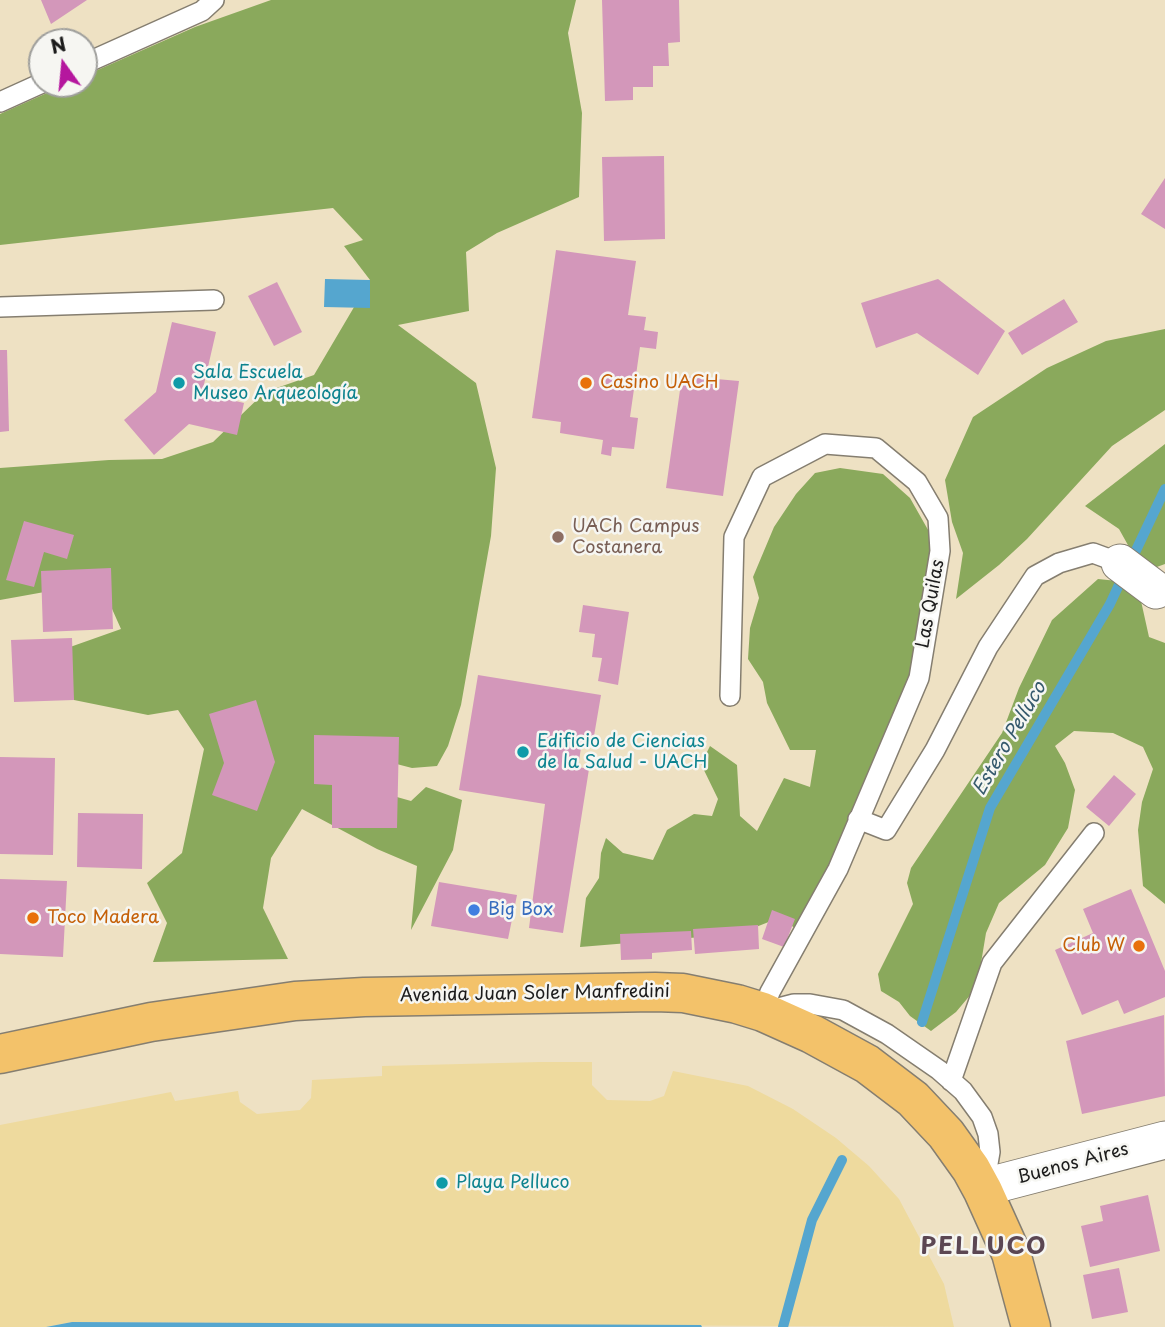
<!DOCTYPE html>
<html>
<head>
<meta charset="utf-8">
<style>
	body { margin:0 }
	#map { position:relative; width:1165px; height:1327px; overflow:hidden; background:#eee1c3; font-family:"Playpen Sans",sans-serif }
	canvas { display:block }
	.north { position:absolute; left:28px; top:28px; width:70px; height:70px; box-sizing:border-box; background:#f6f6f2; border:2px solid #9f9f9c; border-radius:50%; rotate:345deg; font-size:19px; font-weight:700; line-height:28px; text-align:center; color:#1c1c1c }
	.north::after { content:''; display:block; margin:auto; width:24px; height:32px; background:#b5179e; clip-path:polygon(50% 0,100% 100%,50% 72%,0 100%) }
</style>
</head>
<body>
<div id="map">
<canvas width="1165" height="1327"></canvas>
<div class="north">N</div>
</div>
<script>
const ctx = document.querySelector('canvas').getContext('2d');
ctx.lineJoin = 'round';
function paint(path, color) {
  ctx.fillStyle = color;
  ctx.fill(path, 'evenodd');
}
function poly(rows) {
  const path = new Path2D();
  for (const r of rows) {
    path.moveTo(r[0], r[1]);
    for (let i = 2; i < r.length; i += 2) path.lineTo(r[i], r[i + 1]);
  }
  return path;
}
function trace(path, color, width, dash) {
  ctx.strokeStyle = color;
  ctx.lineWidth = width;
  ctx.lineCap = dash ? 'butt' : 'round';
  ctx.setLineDash(dash || []);
  ctx.stroke(path);
}
function drawText(font, color, halo, rows, align = 'center') {
  ctx.font = font + ' "Playpen Sans",sans-serif';
  ctx.lineWidth = 5;
  ctx.setLineDash([]);
  ctx.textBaseline = 'middle';
  ctx.strokeStyle = halo;
  ctx.fillStyle = color;
  for (const [text, x, y, turn = 0] of rows) {
    ctx.save();
    ctx.translate(x, y);
    ctx.rotate((+turn || 0) * Math.PI / 180);
    ctx.textAlign = isNaN(turn) ? turn : align;
    if (halo) ctx.strokeText(text, 0, 0);
    ctx.fillText(text, 0, 0);
    ctx.restore();
  }
}
const forest = poly([
	[271,0,576,0,568,33,582,113,579,197,497,233,466,252,469,311,398,325,476,383,496,468,491,536,461,705,448,746,437,766,412,768,362,755,351,784,411,801,426,787,462,800,453,850,411,930,417,866,377,849,302,809,271,858,263,908,288,959,153,962,167,923,147,883,182,853,204,749,178,710,148,715,74,700,56,652,121,629,100,582,0,600,0,468,109,460,162,459,213,442,265,392,314,375,370,280,344,246,363,240,333,208,0,245,0,114,67,84,84,84,84,76,195,27],
	[1165,329,1165,410,1112,446,1027,539,999,565,956,599,963,553,952,522,945,480,973,417,1047,368,1106,341],
	[1165,444,1165,564,1143,572,1119,529,1085,506],
	[840,468,883,474,910,498,940,551,919,678,808,926,793,927,784,916,738,934,580,947,586,898,599,878,601,853,606,838,623,853,653,860,667,830,694,814,712,816,718,799,701,764,710,746,737,765,740,816,757,831,784,778,810,787,816,750,790,750,767,703,763,682,748,659,750,628,759,598,753,577,774,527,796,494,815,473],
	[1098,579,1137,583,1149,637,1165,643,1165,904,1143,886,1138,830,1142,802,1153,769,1143,747,1113,733,1074,731,1055,746,1065,763,1075,790,1068,828,1045,865,999,903,986,933,977,987,956,1012,931,1031,910,1016,899,1002,881,991,878,974,913,904,907,883,911,868,1002,733,1019,688,1052,620]
]);
const sand = poly([
	[540,1062,592,1062,592,1085,607,1100,650,1101,664,1096,673,1071,748,1086,793,1109,836,1138,869,1166,899,1199,944,1284,954,1327,72,1322,46,1327,0,1327,0,1125,171,1092,175,1101,238,1091,240,1102,257,1114,300,1110,311,1098,312,1080,382,1076,382,1066]
]);
const water = poly([
	[325,279,370,280,370,308,324,307],
	[72,1322,701,1325,702,1327,46,1327]
]);
const stream = poly([
	[1131,561,1165,489],
	[922,1022,990,808,1110,604,1124,574],
	[783,1327,812,1220,842,1160]
]);
const building = poly([
	[41,0,87,0,51,24],
	[602,0,679,0,680,42,668,43,669,66,653,66,653,87,633,87,633,100,605,101],
	[664,156,665,239,604,241,602,157],
	[1165,178,1165,229,1141,214],
	[556,250,636,261,628,315,646,317,644,330,658,332,656,349,640,347,630,417,638,418,634,449,612,447,611,456,601,454,603,440,560,433,561,422,532,418],
	[938,279,1005,331,978,375,917,333,876,348,861,303],
	[277,282,302,332,274,346,248,296],
	[1064,299,1078,322,1022,355,1008,333],
	[172,322,216,332,202,393,244,403,237,435,189,424,154,455,124,420,156,392],
	[0,350,7,350,9,431,0,432],
	[682,376,739,381,723,496,666,488],
	[24,521,74,535,67,559,44,552,34,587,6,580],
	[111,568,113,629,43,632,41,571],
	[583,605,629,612,618,685,598,681,602,658,592,657,595,634,579,632],
	[72,638,74,700,14,702,11,640],
	[478,675,601,695,594,736,583,735,578,767,589,769,563,933,529,928,545,804,459,790],
	[256,700,275,762,257,811,212,795,224,763,209,714],
	[314,735,399,737,397,828,332,828,332,785,314,784],
	[0,757,55,758,53,855,0,854],
	[1114,775,1136,794,1109,826,1086,807],
	[78,813,143,814,142,869,77,867],
	[0,879,67,881,63,957,0,954],
	[439,882,517,895,508,939,431,926],
	[1131,889,1165,971,1165,997,1124,1014,1118,1000,1082,1015,1055,950,1093,933,1083,909],
	[772,910,795,919,784,947,762,939],
	[758,925,759,949,695,954,693,929],
	[691,931,692,950,652,953,652,959,621,960,620,934],
	[1164,1015,1165,1096,1082,1114,1066,1041],
	[1148,1195,1160,1251,1090,1267,1081,1226,1103,1221,1100,1206],
	[1119,1268,1128,1312,1092,1319,1083,1275]
]);
const service = poly([
	[84,64,202,11,214,0],
	[0,102,42,83],
	[0,307,214,300],
	[730,696,734,537,762,477,825,444,876,448,917,482,938,518,940,551,919,678,838,869,770,992,763,1012],
	[858,819,886,830,935,750,988,647,1035,576,1059,563,1093,553,1120,563],
	[767,1011,794,1004,810,1004,843,1010,887,1034,939,1070,963,1091,982,1117,988,1134,990,1152,984,1187],
	[951,1081,992,963,1094,833]
]);
const minor = poly([
	[1120,563,1156,590],
	[983,1191,1000,1183,1165,1140]
]);
const trunk = poly([
	[0,1054,151,1022,295,1001,364,997,655,992,683,993,737,1004,763,1012,812,1034,867,1064,913,1099,946,1134,971,1169,983,1191,1011,1253,1031,1327]
]);
const markers = [
	[179,383,7,"#0f9aa8"],
	[586,383,7,"#e8710a"],
	[558,537,7,"#8d6e63"],
	[523,752,7,"#0f9aa8"],
	[474,910,7,"#3f7fe0"],
	[33,918,7,"#e8710a"],
	[1139,946,7,"#e8710a"],
	[442,1183,7,"#0f9aa8"]
];
const cultureNames = [
	["Sala Escuela",193,373],
	["Museo Arqueología",193,394],
	["Edificio de Ciencias",537,742],
	["de la Salud - UACH",537,763],
	["Playa Pelluco",456,1183]
];
const foodNames = [
	["Casino UACH",600,383],
	["Toco Madera",47,918],
	["Club W",1125,946,"right"]
];
const educationNames = [
	["UACh Campus",572,527],
	["Costanera",572,548]
];
const streetNames = [
	["Las Quilas",931,604,-80],
	["Avenida Juan Soler Manfredini",535,994,-1],
	["Buenos Aires",1073,1164,-15]
];
const shopNames = [
	["Big Box",488,910]
];
const waterNames = [
	["Estero Pelluco",1010,739,-60]
];
const districtNames = [
	["PELLUCO",984,1247]
];
paint(forest, '#8aa95c');
paint(sand, '#eeda9e');
paint(water, '#55a6cf');
trace(stream, '#55a6cf', 10);
paint(building, '#d397ba');
trace(service, '#857e70', 22);
trace(minor, '#857e70', 39);
trace(trunk, '#857e70', 41);
trace(service, '#fff', 19);
trace(minor, '#fff', 37);
trace(trunk, '#f3c26a', 38);
for (const [x, y, r, color] of markers) {
  const dot = new Path2D();
  dot.arc(x, y, r, 0, 2 * Math.PI);
  ctx.fillStyle = color;
  ctx.fill(dot);
  trace(dot, '#f6f6f2', 2.5);
}
drawText('18px', '#0d838f', '#f6f6f2', cultureNames, 'left');
drawText('18px', '#c56008', '#f6f6f2', foodNames, 'left');
drawText('18px', '#785e54', '#f6f6f2', educationNames, 'left');
drawText('18px', '#1c1c1c', '#f6f6f2', streetNames);
drawText('18px', '#366cbe', '#f6f6f2', shopNames, 'left');
drawText('italic 19px', '#365a6d', '#f6f6f2', waterNames);
ctx.letterSpacing = '2px';
drawText('bold 24px', '#5c4753', '#f6f6f2', districtNames);
ctx.letterSpacing = '0px';
</script>
</body>
</html>
